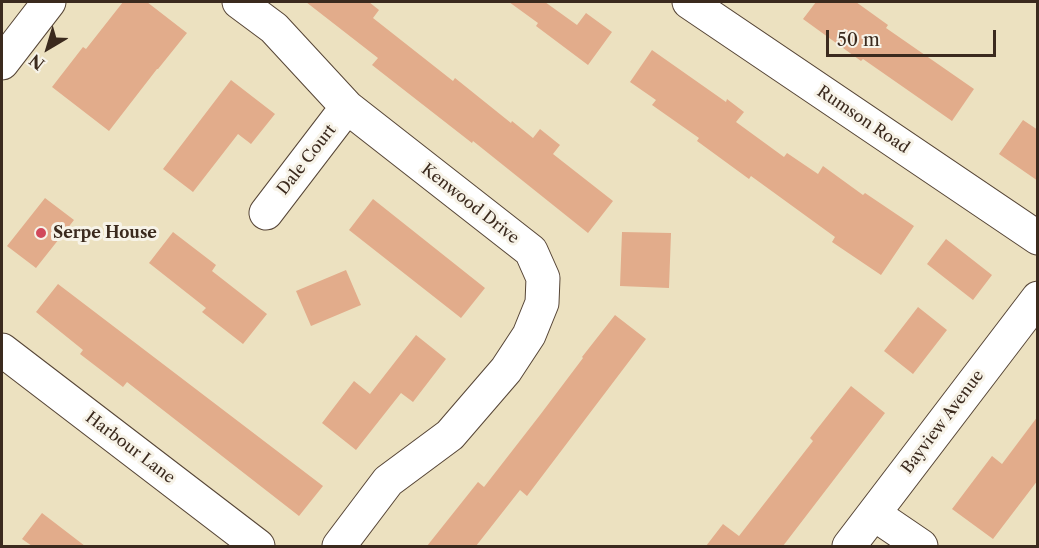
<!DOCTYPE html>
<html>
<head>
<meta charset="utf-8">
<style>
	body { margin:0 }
	#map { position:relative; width:1039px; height:548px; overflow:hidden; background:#ece1c0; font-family:"Libre Caslon Text",serif }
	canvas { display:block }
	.frame { position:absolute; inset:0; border:3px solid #3b2a1e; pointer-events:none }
	.north { position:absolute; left:18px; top:18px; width:60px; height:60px; -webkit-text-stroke:4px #f7f3e8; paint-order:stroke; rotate:218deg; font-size:16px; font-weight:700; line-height:24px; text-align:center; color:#3b2a1e }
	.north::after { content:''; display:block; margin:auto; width:21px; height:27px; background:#3b2a1e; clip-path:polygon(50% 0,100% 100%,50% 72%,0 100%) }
	.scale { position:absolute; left:826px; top:30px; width:170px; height:27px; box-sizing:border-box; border:3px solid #3b2a1e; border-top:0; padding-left:8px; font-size:18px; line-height:21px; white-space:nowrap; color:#3b2a1e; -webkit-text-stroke:4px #f7f3e8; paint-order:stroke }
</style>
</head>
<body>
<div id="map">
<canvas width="1039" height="548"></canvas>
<div class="frame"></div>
<div class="north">N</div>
<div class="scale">50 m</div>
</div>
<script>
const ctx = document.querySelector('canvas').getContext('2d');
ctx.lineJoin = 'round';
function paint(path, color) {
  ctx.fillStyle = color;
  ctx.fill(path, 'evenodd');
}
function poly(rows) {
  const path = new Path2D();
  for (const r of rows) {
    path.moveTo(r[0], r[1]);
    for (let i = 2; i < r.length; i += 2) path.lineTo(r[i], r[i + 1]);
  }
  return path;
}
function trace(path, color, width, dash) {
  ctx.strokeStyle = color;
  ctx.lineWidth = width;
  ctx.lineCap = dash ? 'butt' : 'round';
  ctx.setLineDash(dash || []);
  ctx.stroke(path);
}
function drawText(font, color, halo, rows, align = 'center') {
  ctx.font = font + ' "Libre Caslon Text",serif';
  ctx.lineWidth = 6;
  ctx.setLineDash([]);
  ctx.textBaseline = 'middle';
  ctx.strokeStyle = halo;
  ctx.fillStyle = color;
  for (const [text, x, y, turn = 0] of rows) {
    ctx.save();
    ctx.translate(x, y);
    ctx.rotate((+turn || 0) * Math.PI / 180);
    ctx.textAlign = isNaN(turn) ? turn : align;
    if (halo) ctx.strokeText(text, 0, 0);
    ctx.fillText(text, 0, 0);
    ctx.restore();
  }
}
const building = poly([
	[123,2,147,2,187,33,158,69,157,69,109,131,52,87,83,47,86,49],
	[306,2,369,2,379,10,373,18,453,81,455,78,511,123,512,121,533,138,540,129,560,145,553,154,613,201,588,233,473,141,472,143,372,65,378,58],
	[509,2,545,2,577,25,586,13,612,32,588,65,536,26,538,23],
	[816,2,856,2,888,25,886,28,974,89,952,121,863,59,861,61,803,19],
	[652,50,726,102,727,99,744,112,736,122,784,157,787,153,818,174,823,166,863,195,865,193,914,226,881,275,832,242,835,237,751,176,749,179,697,141,699,138,652,105,656,100,630,82],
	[231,80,275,114,251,144,238,134,193,192,163,169],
	[1023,120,1038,130,1038,181,999,154],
	[45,198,74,220,36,268,7,246],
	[373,199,485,288,461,318,349,230],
	[173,232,216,265,212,271,267,314,243,344,202,312,206,308,149,263],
	[622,232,671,233,669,288,620,286],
	[946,239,992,275,973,300,927,264],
	[346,270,361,305,311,326,296,291],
	[58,284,323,486,299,516,127,382,123,387,80,354,83,350,36,312],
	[918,307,947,330,913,374,884,351],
	[615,315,646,339,527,496,520,490,476,546,427,546,478,482,484,487,540,415,583,358,582,357],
	[416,335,446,359,413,402,401,393,356,450,322,423,354,381,370,394],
	[851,386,885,413,783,546,706,546,723,524,739,536,813,441,810,438],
	[1038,416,1038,480,993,539,952,509,992,456,1002,464],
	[42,513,85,546,32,546,22,539]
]);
const minor = poly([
	[239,2,274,28,347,107,531,251,543,278,542,303,529,335,506,370,450,435,388,481,339,546],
	[689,2,1038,238],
	[2,63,49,2],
	[266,213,347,107],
	[2,350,258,546],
	[874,514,921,546],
	[849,546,1038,298]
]);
const markers = [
	[41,233,6,"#d1495b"]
];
const streetNames = [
	["Rumson Road",863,120,34],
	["Dale Court",307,160,-52],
	["Kenwood Drive",470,204,38],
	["Bayview Avenue",943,422,-53],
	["Harbour Lane",130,448,37]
];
const poiNames = [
	["Serpe House",53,233]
];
paint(building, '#e2ac8b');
trace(minor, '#564536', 35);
trace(minor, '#fff', 33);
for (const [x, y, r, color] of markers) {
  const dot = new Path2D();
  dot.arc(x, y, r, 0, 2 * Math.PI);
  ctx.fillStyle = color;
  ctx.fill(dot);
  trace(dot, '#f7f3e8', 2);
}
drawText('16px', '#3b2a1e', '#f7f3e8', streetNames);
drawText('bold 16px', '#3b2a1e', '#f7f3e8', poiNames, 'left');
</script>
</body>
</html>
